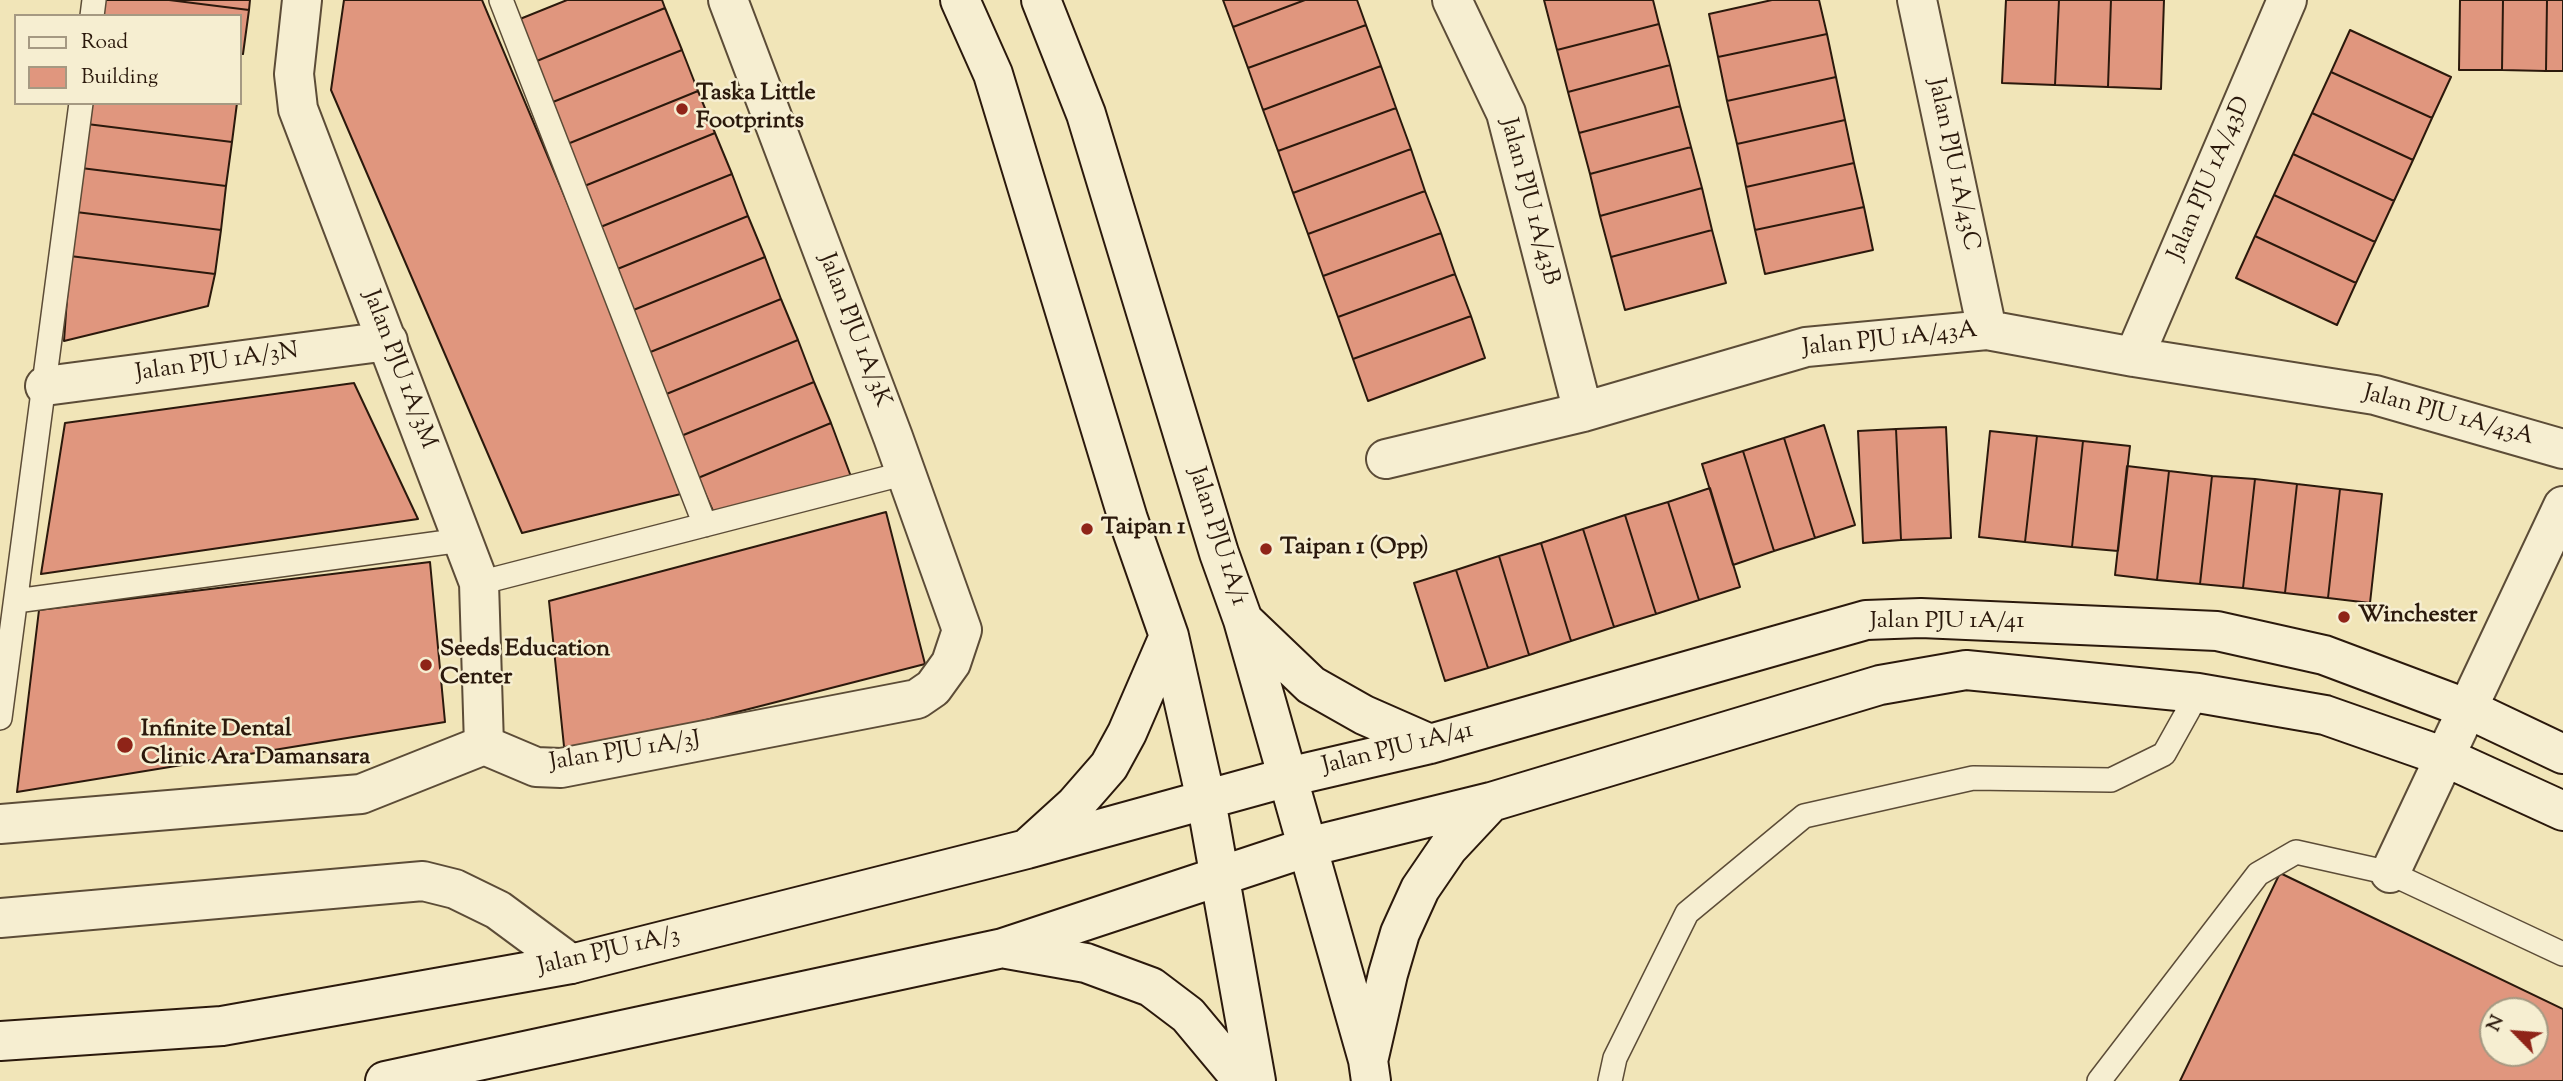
<!DOCTYPE html>
<html>
<head>
<meta charset="utf-8">
<style>
	body { margin:0 }
	#map { position:relative; width:2563px; height:1081px; overflow:hidden; background:#f1e5b8; font-family:"Sorts Mill Goudy",serif }
	canvas { display:block }
	.legend { position:absolute; left:14px; top:14px; width:228px; height:91px; box-sizing:border-box; background:#f6eed1; border:2px solid #a59982; margin:0; padding:9px 12px; list-style:none; font-size:21px; color:#2b190c }
	.legend li { display:flex; align-items:center; gap:14px; height:35px }
	.legend b { width:35px; border:2px solid #a59982 }
	.north { position:absolute; left:2479px; top:997px; width:70px; height:70px; box-sizing:border-box; background:#f6eed1; border:2px solid #a59982; border-radius:50%; rotate:295deg; font-size:19px; font-weight:700; line-height:28px; text-align:center; color:#2b190c }
	.north::after { content:''; display:block; margin:auto; width:24px; height:32px; background:#8f2418; clip-path:polygon(50% 0,100% 100%,50% 72%,0 100%) }
</style>
</head>
<body>
<div id="map">
<canvas width="2563" height="1081"></canvas>
<ul class="legend">
<li><b style="height:9px;background:#f6eed1"></b>Road</li>
<li><b style="height:19px;background:#e0967e"></b>Building</li>
</ul>
<div class="north">N</div>
</div>
<script>
const ctx = document.querySelector('canvas').getContext('2d');
ctx.lineJoin = 'round';
function paint(path, color) {
  ctx.fillStyle = color;
  ctx.fill(path, 'evenodd');
}
function poly(rows) {
  const path = new Path2D();
  for (const r of rows) {
    path.moveTo(r[0], r[1]);
    for (let i = 2; i < r.length; i += 2) path.lineTo(r[i], r[i + 1]);
  }
  return path;
}
function trace(path, color, width, dash) {
  ctx.strokeStyle = color;
  ctx.lineWidth = width;
  ctx.lineCap = dash ? 'butt' : 'round';
  ctx.setLineDash(dash || []);
  ctx.stroke(path);
}
function drawText(font, color, halo, rows, align = 'center') {
  ctx.font = font + ' "Sorts Mill Goudy",serif';
  ctx.lineWidth = 5;
  ctx.setLineDash([]);
  ctx.textBaseline = 'middle';
  ctx.strokeStyle = halo;
  ctx.fillStyle = color;
  for (const [text, x, y, turn = 0] of rows) {
    ctx.save();
    ctx.translate(x, y);
    ctx.rotate((+turn || 0) * Math.PI / 180);
    ctx.textAlign = isNaN(turn) ? turn : align;
    if (halo) ctx.strokeText(text, 0, 0);
    ctx.fillText(text, 0, 0);
    ctx.restore();
  }
}
const building = poly([
	[103,0,169,0,249,10,243,54,240,54,240,16,101,16,103,0],
	[169,0,250,0,249,10,169,0],
	[344,0,482,0,689,492,522,533,331,90,344,0],
	[567,0,662,0,665,8,532,63,515,21,567,0],
	[1223,0,1305,0,1233,27,1223,0],
	[1305,0,1357,0,1366,25,1248,68,1233,27,1305,0],
	[1544,0,1653,0,1659,24,1557,50,1544,0],
	[1772,0,1819,0,1827,34,1718,57,1709,14,1772,0],
	[2006,0,2059,0,2055,85,2002,83,2006,0],
	[2059,0,2111,0,2108,87,2055,85,2059,0],
	[2111,0,2164,0,2161,89,2108,87,2111,0],
	[2460,0,2503,0,2502,70,2459,70,2460,0],
	[2503,0,2547,0,2546,71,2502,70,2503,0],
	[2547,0,2563,0,2563,71,2546,71,2547,0],
	[665,8,682,50,548,104,532,63,665,8],
	[1659,24,1670,65,1568,92,1557,50,1659,24],
	[1366,25,1381,66,1263,110,1248,68,1366,25],
	[2350,30,2451,77,2432,118,2331,72,2350,30],
	[1827,34,1836,77,1727,101,1718,57,1827,34],
	[682,50,698,91,565,145,548,104,682,50],
	[1670,65,1680,106,1579,133,1568,92,1670,65],
	[1381,66,1396,108,1278,151,1263,110,1381,66],
	[2331,72,2432,118,2413,160,2312,113,2331,72],
	[1836,77,1845,120,1737,144,1727,101,1836,77],
	[698,91,715,133,582,187,565,145,698,91],
	[90,103,237,103,232,142,87,124,90,103],
	[1680,106,1691,147,1590,174,1579,133,1680,106],
	[1396,108,1411,149,1293,193,1278,151,1396,108],
	[2312,113,2413,160,2394,201,2293,154,2312,113],
	[1845,120,1854,163,1746,187,1737,144,1845,120],
	[87,124,232,142,226,186,81,168,87,124],
	[715,133,732,174,598,228,582,187,715,133],
	[1691,147,1702,188,1600,216,1590,174,1691,147],
	[1411,149,1425,191,1308,234,1293,193,1411,149],
	[2293,154,2394,201,2375,242,2274,195,2293,154],
	[1854,163,1864,207,1755,230,1746,187,1854,163],
	[81,168,226,186,221,230,76,212,81,168],
	[732,174,748,216,615,270,598,228,732,174],
	[1702,188,1712,230,1611,257,1600,216,1702,188],
	[1425,191,1441,233,1323,276,1308,234,1425,191],
	[2274,195,2375,242,2356,283,2255,236,2274,195],
	[1864,207,1873,250,1765,274,1755,230,1864,207],
	[76,212,221,230,215,274,70,256,76,212],
	[748,216,765,257,631,311,615,270,748,216],
	[1712,230,1726,283,1625,310,1611,257,1712,230],
	[1441,233,1455,274,1338,317,1323,276,1441,233],
	[2255,236,2356,283,2337,325,2236,278,2255,236],
	[70,256,215,274,208,306,64,341,70,256],
	[765,257,781,299,648,353,631,311,765,257],
	[1455,274,1471,316,1353,359,1338,317,1455,274],
	[781,299,798,340,664,395,648,353,781,299],
	[1471,316,1485,358,1368,401,1353,359,1471,316],
	[798,340,814,382,681,436,664,395,798,340],
	[814,382,831,423,698,478,681,436,814,382],
	[354,383,418,519,41,574,65,423,354,383],
	[831,423,856,490,714,513,698,478,831,423],
	[1824,425,1855,525,1815,538,1784,438,1824,425],
	[1946,427,1951,538,1901,540,1896,429,1946,427],
	[1896,429,1901,540,1863,543,1858,431,1896,429],
	[1990,431,2037,436,2025,542,1979,537,1990,431],
	[2037,436,2083,441,2072,547,2025,542,2037,436],
	[1784,438,1815,538,1774,551,1743,451,1784,438],
	[2083,441,2130,446,2118,551,2072,547,2083,441],
	[1743,451,1774,551,1733,565,1702,464,1743,451],
	[2127,466,2169,471,2157,580,2115,575,2127,466],
	[2169,471,2212,476,2200,584,2157,580,2169,471],
	[2212,476,2255,479,2243,588,2200,584,2212,476],
	[2255,479,2297,484,2285,593,2243,588,2255,479],
	[2297,484,2340,489,2328,598,2285,593,2297,484],
	[1710,488,1740,587,1699,600,1668,502,1710,488],
	[2340,489,2382,494,2370,603,2328,598,2340,489],
	[1668,502,1699,600,1656,614,1625,515,1668,502],
	[886,512,925,664,565,756,549,601,886,512],
	[1625,515,1656,614,1614,627,1583,529,1625,515],
	[1583,529,1614,627,1571,641,1541,543,1583,529],
	[1541,543,1571,641,1529,655,1499,556,1541,543],
	[1499,556,1529,655,1488,668,1456,570,1499,556],
	[430,562,445,722,17,792,39,610,430,562],
	[1456,570,1488,668,1445,681,1414,583,1456,570],
	[2280,873,2563,1009,2563,1081,2180,1081,2280,873],
	[2493,1011,2535,1011,2535,1053,2493,1053,2493,1011]
]);
const lane = poly([
	[501,0,705,525],
	[92,16,94,0],
	[479,583,906,473],
	[16,601,462,540],
	[0,718,81,103],
	[1610,1081,1615,1058,1687,913,1804,816,1973,778,2111,780,2164,754,2198,693],
	[2099,1081,2258,874,2296,852,2390,873,2563,954]
]);
const street = poly([
	[302,0,294,74,298,109,479,583,484,745],
	[1452,0,1506,113,1583,412],
	[1917,0,1987,330],
	[2134,357,2287,0],
	[45,386,388,341],
	[1386,459,1583,412,1806,347,1987,330,2134,357,2375,395,2563,449],
	[0,824,361,794,484,745,536,767,561,768,917,699,933,688,951,663,962,630,893,437,728,0],
	[2390,873,2563,506],
	[0,918,423,881,455,889,498,910,571,964]
]);
const secondary = poly([
	[960,0,993,74,1128,519,1169,636,1206,800,1256,1081],
	[1041,0,1086,114,1219,553,1243,620,1368,1060,1371,1081],
	[1244,621,1311,685,1364,715,1430,744],
	[1031,845,1075,805,1109,766,1127,733,1169,636],
	[1007,949,1086,963,1151,987,1188,1015,1243,1081],
	[0,1041,222,1026,571,964,1027,849,1288,777,1430,744,1866,620,1921,618,2217,631,2324,655,2468,709,2563,754],
	[1369,1057,1388,974,1400,933,1420,889,1448,848,1491,802],
	[385,1081,1003,948,1308,847,1491,802,1880,685,1966,670,2198,693,2325,715,2445,757,2563,811]
]);
const markers = [
	[682,109,7,"#8f2418"],
	[1087,529,7,"#8f2418"],
	[1266,549,7,"#8f2418"],
	[2344,617,7,"#8f2418"],
	[426,665,7,"#8f2418"],
	[125,745,9,"#8f2418"]
];
const poiNames = [
	["Taska Little",696,95],
	["Footprints",696,123],
	["Taipan 1",1101,529],
	["Taipan 1 (Opp)",1280,549],
	["Winchester",2358,617],
	["Seeds Education",440,651],
	["Center",440,679],
	["Infinite Dental",141,731],
	["Clinic Ara Damansara",141,759]
];
const streetNames = [
	["Jalan PJU 1A/43C",1952,165,78],
	["Jalan PJU 1A/43D",2211,179,-67],
	["Jalan PJU 1A/43B",1528,202,75],
	["Jalan PJU 1A/3K",853,331,69],
	["Jalan PJU 1A/43A",1890,341,-6],
	["Jalan PJU 1A/3N",217,364,-8],
	["Jalan PJU 1A/3M",398,370,69],
	["Jalan PJU 1A/43A",2448,417,15],
	["Jalan PJU 1A/1",1216,537,72],
	["Jalan PJU 1A/41",1947,623],
	["Jalan PJU 1A/41",1398,750,-14],
	["Jalan PJU 1A/3J",625,753,-9],
	["Jalan PJU 1A/3",609,953,-13]
];
paint(building, '#e0967e');
trace(building, '#2b190c', 2);
trace(lane, '#5c4c37', 26);
trace(street, '#5c4c37', 42);
trace(secondary, '#2b190c', 42);
trace(lane, '#f6eed1', 23);
trace(street, '#f6eed1', 38);
trace(secondary, '#f6eed1', 38);
for (const [x, y, r, color] of markers) {
  const dot = new Path2D();
  dot.arc(x, y, r, 0, 2 * Math.PI);
  ctx.fillStyle = color;
  ctx.fill(dot);
  trace(dot, '#f6eed1', 2.5);
}
drawText('bold 24px', '#2b190c', '#f6eed1', poiNames, 'left');
drawText('24px', '#2b190c', '#f6eed1', streetNames);
</script>
</body>
</html>
